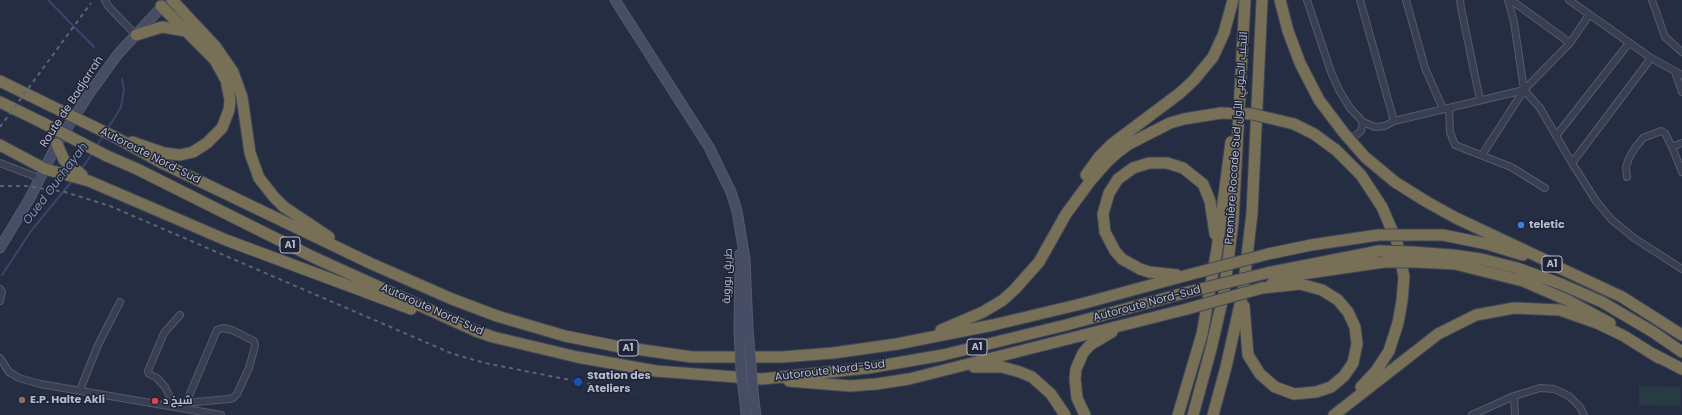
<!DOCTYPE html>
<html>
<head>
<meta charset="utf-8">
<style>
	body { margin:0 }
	canvas { display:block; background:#252d42 }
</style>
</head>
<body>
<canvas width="1682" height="415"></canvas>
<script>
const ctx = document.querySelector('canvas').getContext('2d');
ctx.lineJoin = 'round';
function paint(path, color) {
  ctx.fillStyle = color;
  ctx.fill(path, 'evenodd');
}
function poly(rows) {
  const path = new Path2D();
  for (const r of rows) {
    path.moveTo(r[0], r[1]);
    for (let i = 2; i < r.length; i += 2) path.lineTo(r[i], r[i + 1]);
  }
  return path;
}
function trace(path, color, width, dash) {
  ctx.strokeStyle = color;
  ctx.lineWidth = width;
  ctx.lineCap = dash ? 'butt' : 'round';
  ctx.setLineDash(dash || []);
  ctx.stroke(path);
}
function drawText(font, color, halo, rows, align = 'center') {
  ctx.font = font + ' Poppins,Cairo,sans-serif';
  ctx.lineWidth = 3;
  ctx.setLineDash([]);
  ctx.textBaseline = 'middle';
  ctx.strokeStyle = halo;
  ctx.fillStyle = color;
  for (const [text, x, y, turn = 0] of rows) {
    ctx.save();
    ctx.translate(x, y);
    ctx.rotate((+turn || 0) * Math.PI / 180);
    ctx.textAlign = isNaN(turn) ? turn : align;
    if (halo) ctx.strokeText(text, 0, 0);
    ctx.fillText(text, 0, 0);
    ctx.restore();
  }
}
const green = poly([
	[1639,386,1681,387,1681,406,1639,405]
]);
const stream = poly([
	[48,0,94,47],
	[107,130,121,107,124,90,122,79],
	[96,147,104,135],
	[81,170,93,152],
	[2,275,31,231,72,181]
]);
const street = poly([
	[105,0,108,6,136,35],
	[1307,0,1331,72,1339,90,1350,108,1363,122,1375,127,1385,126,1394,121,1524,90],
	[1360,0,1394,121],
	[1406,0,1425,68,1443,109],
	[1460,0,1461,8,1480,100],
	[1508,0,1514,22,1524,90,1540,108,1572,163,1596,201,1612,220,1634,238,1682,269],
	[1511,0,1570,43],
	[1569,0,1651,58,1682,75],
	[1652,0,1665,37,1682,52],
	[1675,72,1682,92],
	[1449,108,1450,132,1455,145,1511,167,1545,188],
	[1556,136,1629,43],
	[1350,140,1361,131,1363,122],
	[1672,147,1682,143],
	[1482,155,1524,90,1570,43,1589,15],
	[0,163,39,178],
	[1572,163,1651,58],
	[1627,177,1626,167,1629,158,1635,148,1643,138,1661,131,1665,133,1672,147,1682,172],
	[0,289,2,292,0,301],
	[0,358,9,372,19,378,40,384,221,415],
	[80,390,98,345,120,302],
	[1514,396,1515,415],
	[174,404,229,399,233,398,237,394,249,368,255,346,254,341,232,330,223,328,217,330,186,403],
	[175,407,165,387,157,378,149,374,148,371,164,333,180,315],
	[1472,415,1514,396,1540,388,1554,389,1569,396,1580,407,1584,415]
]);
const secondary = poly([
	[615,0,709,147,731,192,737,211,745,259,748,330],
	[0,248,30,198,57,144,89,94,118,54,168,0],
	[739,330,740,254],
	[754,401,756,415],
	[745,403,746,415]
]);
const highway = poly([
	[172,0,215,46,233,72,242,97,250,153,259,178,274,197,284,207,329,237],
	[1280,0,1288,31,1300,63,1319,100,1344,133,1365,157,1395,182,1427,202,1456,218,1558,266],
	[161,6,186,31],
	[0,81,51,106],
	[0,102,43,123],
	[1294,124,1314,134,1336,150,1361,175,1382,207,1397,242,1404,277,1402,301,1398,323,1389,351,1376,371,1361,387],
	[115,137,162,163,372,264,452,299,497,316,565,336,615,346,692,357,782,357,833,353,897,344,993,325,1081,304,1188,275],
	[132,142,164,153,180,155,193,152,207,143,222,128,229,110,230,100,226,80,215,60,186,31,162,27,136,35],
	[57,144,64,160,82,175],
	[0,145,45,169,89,181,226,240,411,309],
	[107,156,137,169,313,257,476,331,493,337,577,357,656,371,762,379,868,368,943,355,1066,325,1188,292],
	[1086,175,1099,157,1112,144,1180,93,1194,80,1213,57,1224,33,1233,0],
	[1408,235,1443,235,1487,244,1523,255],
	[1412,252,1452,255,1481,259,1517,268,1561,284,1602,302,1653,332,1682,352],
	[1268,254,1311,245,1378,235],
	[1416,262,1455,264,1523,281,1567,300,1610,323],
	[1551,264,1622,297,1682,335],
	[1267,273,1379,251],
	[1177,275,1149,272,1140,269,1122,259,1115,251,1105,232,1103,214,1109,193,1118,179,1133,168,1149,163,1167,163,1183,168,1203,184,1210,201,1215,234],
	[1272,283,1288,276,1384,262],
	[1244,306,1248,355,1260,374,1275,387,1294,394,1316,392,1331,387,1344,376,1353,363,1357,344,1355,327,1348,312,1338,300,1322,290,1300,284,1262,288],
	[941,330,983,312,1003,300,1015,289,1039,262,1066,214,1091,180,1107,162,1118,152,1129,144,1170,123,1184,119,1221,113],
	[1653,354,1682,369],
	[974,367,1002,367,1020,372,1032,377,1051,394,1065,415],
	[789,381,850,386,876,384,909,379,1187,309],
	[1085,415,1077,398,1075,379,1076,369,1083,353,1090,345,1112,332],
	[1178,415,1202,334,1217,249,1231,142],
	[1193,415,1211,349,1224,293,1233,221,1245,0],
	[1213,415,1226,367,1243,291,1252,213,1262,0],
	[1334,415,1438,334,1476,315,1514,308,1560,310,1597,323,1624,336,1659,358]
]);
const rail = poly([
	[0,127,91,3],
	[0,186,26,186,65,192,110,206,453,354,485,363,635,393]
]);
const secondaryBridge = poly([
	[739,330,741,371,745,403],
	[748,330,754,401]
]);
const highwayBridge = poly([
	[51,106,115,137],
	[1221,113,1252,114,1294,124],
	[43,123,107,156],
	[1378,235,1408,235],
	[1379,251,1412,252],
	[1384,262,1416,262],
	[1188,275,1268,254],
	[1188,292,1267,273],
	[1187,309,1262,288]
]);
const markers = [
	[1521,225,4,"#3f7fe0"],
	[578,382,5,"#1a4fb4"],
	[22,400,4,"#8d6e63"],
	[155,401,4,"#e0444e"]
];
const shields = [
	[290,245,20],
	[1552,264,20],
	[977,347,20],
	[628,348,20]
];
const shieldNames = [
	["A1",290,245],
	["A1",1552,264],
	["A1",977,347],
	["A1",628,348]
];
const streetNames = [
	["Route de Badjarrah",72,102,-57],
	["Première Rocade Sud التجنب الجنوبي الأول",1237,138,-86],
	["Autoroute Nord-Sud",150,156,27],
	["طريق بوروبة",728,276,-88],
	["Autoroute Nord-Sud",1147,304,-15],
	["Autoroute Nord-Sud",432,310,24],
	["Autoroute Nord-Sud",830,371,-7]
];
const poiNames = [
	["teletic",1529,225],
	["Station des",587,376],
	["Ateliers",587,389],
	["E.P. Halte Akli",30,400],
	["شيخ د",163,401]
];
const waterNames = [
	["Oued Ouchayah",56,184,-53]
];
paint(green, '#273b42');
trace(stream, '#384569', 2);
trace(street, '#545a6b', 8);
trace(secondary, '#545a6b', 11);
trace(highway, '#414758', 13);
trace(street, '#393f51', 6);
trace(secondary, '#474d64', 9);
trace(highway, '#776f56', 11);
trace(rail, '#5b6378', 2, [4, 4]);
trace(secondaryBridge, '#545a6b', 11, []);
trace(highwayBridge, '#414758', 13, []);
trace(secondaryBridge, '#474d64', 9);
trace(highwayBridge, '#776f56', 11);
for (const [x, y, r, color] of markers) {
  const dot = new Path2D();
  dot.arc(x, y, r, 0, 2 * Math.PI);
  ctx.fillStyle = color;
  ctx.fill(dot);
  trace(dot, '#1e2436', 1.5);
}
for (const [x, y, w] of shields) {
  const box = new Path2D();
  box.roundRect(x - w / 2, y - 8, w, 16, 3);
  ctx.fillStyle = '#1e2436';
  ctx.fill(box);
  trace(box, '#b6bbcb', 1);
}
drawText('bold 10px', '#b6bbcb', null, shieldNames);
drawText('11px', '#b6bbcb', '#1e2436', streetNames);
drawText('bold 11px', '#b6bbcb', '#1e2436', poiNames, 'left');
drawText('italic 12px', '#7c8cb3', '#1e2436', waterNames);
</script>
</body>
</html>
